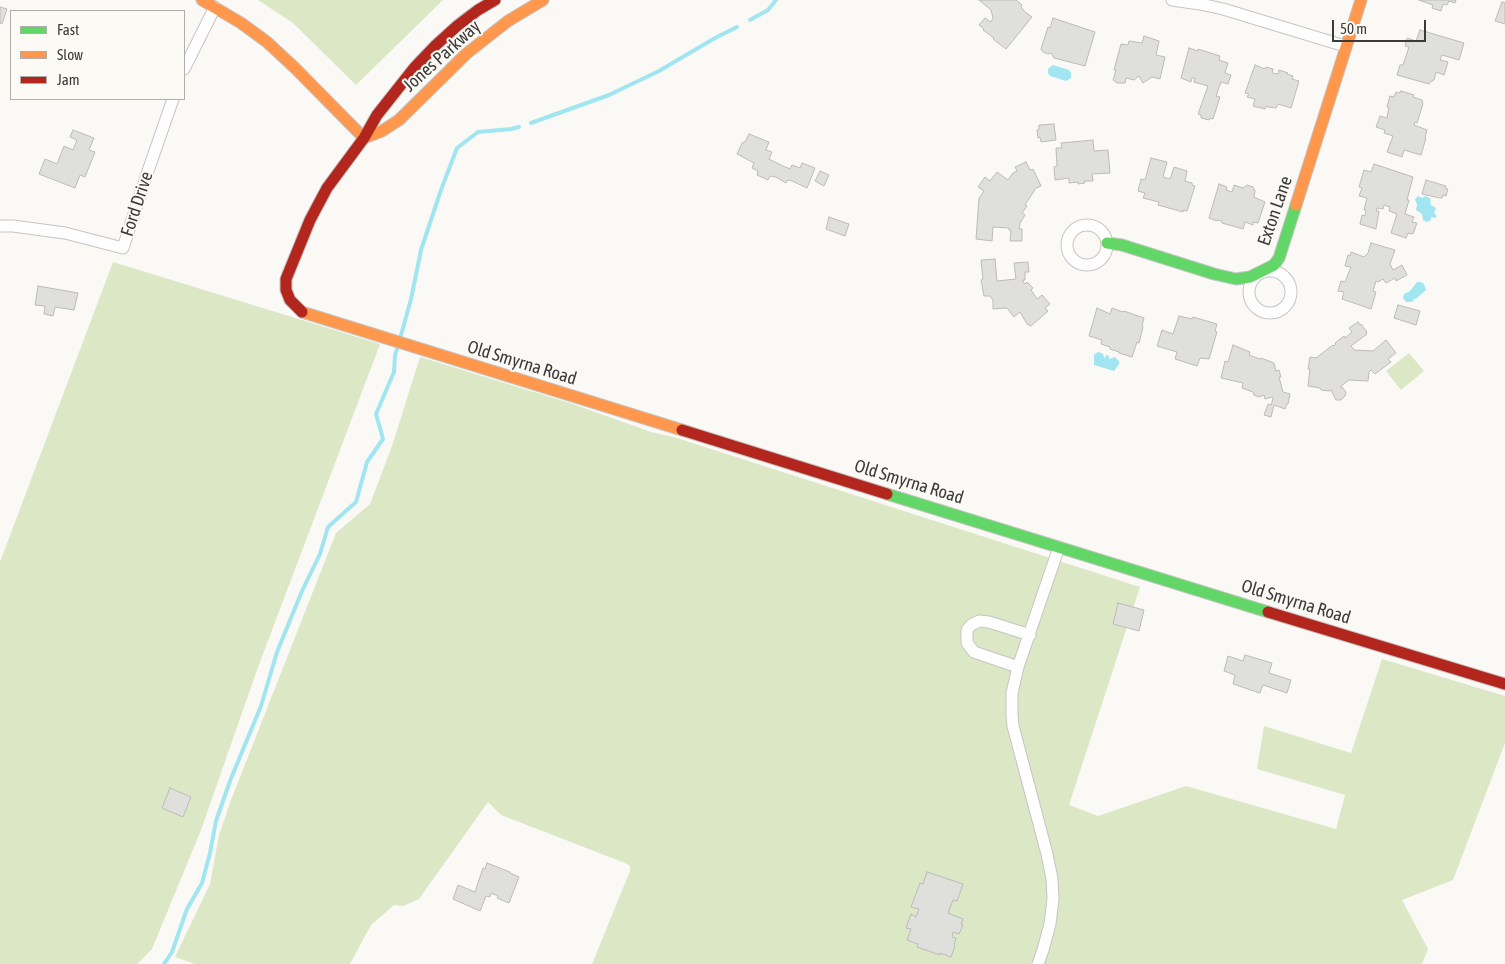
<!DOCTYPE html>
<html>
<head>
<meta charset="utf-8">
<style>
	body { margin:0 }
	#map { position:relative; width:1505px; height:964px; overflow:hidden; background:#faf9f6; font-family:"Asap Condensed",sans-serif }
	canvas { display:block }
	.legend { position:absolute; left:10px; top:10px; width:175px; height:90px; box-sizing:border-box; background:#fbfaf5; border:1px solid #afaeaa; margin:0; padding:6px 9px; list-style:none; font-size:15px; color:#3c3b39 }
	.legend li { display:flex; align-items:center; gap:10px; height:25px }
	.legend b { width:25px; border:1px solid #afaeaa }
	.scale { position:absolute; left:1332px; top:20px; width:94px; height:22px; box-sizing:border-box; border:2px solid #3c3b39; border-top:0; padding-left:6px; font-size:15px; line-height:18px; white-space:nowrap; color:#3c3b39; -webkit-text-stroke:4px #fbfaf5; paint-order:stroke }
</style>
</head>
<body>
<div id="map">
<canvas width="1505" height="964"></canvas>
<ul class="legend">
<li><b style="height:6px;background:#63d668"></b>Fast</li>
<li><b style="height:6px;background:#ff974d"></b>Slow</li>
<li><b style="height:6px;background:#b3261e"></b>Jam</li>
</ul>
<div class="scale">50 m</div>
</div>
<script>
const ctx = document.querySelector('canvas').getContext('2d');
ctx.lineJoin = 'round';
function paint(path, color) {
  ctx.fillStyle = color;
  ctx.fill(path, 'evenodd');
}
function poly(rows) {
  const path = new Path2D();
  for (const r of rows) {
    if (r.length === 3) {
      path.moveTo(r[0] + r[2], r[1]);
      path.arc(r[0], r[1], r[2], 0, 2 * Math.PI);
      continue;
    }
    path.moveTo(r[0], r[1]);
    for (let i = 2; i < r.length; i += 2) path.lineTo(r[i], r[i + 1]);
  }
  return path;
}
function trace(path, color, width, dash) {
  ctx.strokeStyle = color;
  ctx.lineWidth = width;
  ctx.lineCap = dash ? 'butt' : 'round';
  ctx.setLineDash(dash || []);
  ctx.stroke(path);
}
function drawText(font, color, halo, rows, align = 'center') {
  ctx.font = font + ' "Asap Condensed",sans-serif';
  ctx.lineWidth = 4;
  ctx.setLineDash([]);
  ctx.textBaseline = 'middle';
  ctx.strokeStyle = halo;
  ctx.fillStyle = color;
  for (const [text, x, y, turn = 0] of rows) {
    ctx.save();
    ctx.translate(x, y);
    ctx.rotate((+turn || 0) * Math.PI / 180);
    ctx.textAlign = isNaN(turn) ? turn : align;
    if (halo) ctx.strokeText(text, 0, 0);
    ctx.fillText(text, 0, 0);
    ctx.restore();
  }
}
const green = poly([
	[258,0,443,0,356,85,293,23],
	[113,262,380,344,257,670,201,830,152,949,137,964,0,964,0,562],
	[1409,353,1424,371,1401,390,1386,371],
	[420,357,570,403,651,432,677,438,1140,587,1069,805,1098,816,1186,786,1336,829,1345,795,1257,769,1264,726,1351,753,1382,659,1505,696,1505,743,1453,880,1402,900,1428,949,1422,964,592,964,630,871,630,866,625,863,501,815,488,802,419,899,403,906,394,905,371,925,350,964,195,964,175,957,210,884,219,835,231,800,336,533,370,504,392,446]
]);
const water = poly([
	[1053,65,1069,70,1071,73,1071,78,1066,81,1050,76,1048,73,1048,69],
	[1418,196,1422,198,1425,196,1430,198,1431,205,1436,208,1434,213,1436,215,1436,218,1431,217,1431,220,1427,222,1423,220,1422,214,1416,210,1417,205,1415,199],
	[1417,282,1421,282,1424,284,1426,290,1417,298,1414,299,1412,302,1406,302,1403,298,1404,294,1410,291],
	[1099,352,1103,354,1104,357,1105,358,1106,355,1109,356,1109,359,1115,357,1119,361,1119,364,1114,371,1094,365,1094,355,1096,353]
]);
const stream = poly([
	[750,20,768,10,776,0],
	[531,123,609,95,659,71,715,38,737,27],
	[400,339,411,299,421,250,441,190,457,148,478,132,511,129,519,127],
	[164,964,172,952,187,909,202,883,210,853,216,821,230,781,261,706,277,652,302,591,320,554,328,527,356,502,367,462,383,439,376,414,394,372,395,355,398,346]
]);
const building = poly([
	[979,0,1016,0,1022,5,1021,7,1025,12,1032,17,1006,49,993,39,994,38,983,30,984,29,979,25,985,18,991,22,993,18,991,10,979,0],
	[1419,0,1456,0,1455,3,1449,1,1447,5,1443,4,1441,11,1432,8,1433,5,1419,0],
	[1502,2,1505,3,1505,24,1495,21,1502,2],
	[0,7,7,9,2,24,0,23,0,7],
	[1053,18,1095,32,1085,66,1054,58,1051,53,1048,54,1043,52,1041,49,1048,27,1050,28,1053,18],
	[1420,30,1464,43,1459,60,1442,55,1440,60,1448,62,1444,75,1436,72,1434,80,1430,82,1429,84,1397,75,1400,65,1403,65,1409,47,1405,46,1407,38,1416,41,1420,30],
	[1144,36,1159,41,1156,55,1165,57,1160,79,1152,77,1143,83,1139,76,1134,80,1126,78,1125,83,1117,83,1113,80,1116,70,1114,70,1121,44,1128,45,1129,41,1142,43,1144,36],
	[1189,48,1198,51,1198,49,1220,56,1219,60,1228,63,1225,73,1231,75,1228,84,1221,82,1216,96,1220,97,1213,119,1210,118,1209,120,1201,118,1201,115,1198,114,1208,86,1194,82,1195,78,1192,78,1191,82,1181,78,1189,48],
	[1255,65,1265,69,1266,67,1273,69,1272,73,1278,74,1279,70,1288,73,1287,74,1293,76,1292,79,1299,81,1291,108,1278,104,1276,108,1268,107,1266,106,1265,109,1253,106,1255,99,1247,97,1249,94,1245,93,1255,65],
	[1401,91,1414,95,1413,97,1422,100,1423,104,1417,123,1415,122,1414,125,1427,130,1425,138,1426,138,1421,155,1404,150,1402,157,1387,152,1393,136,1384,133,1385,130,1376,127,1380,116,1387,118,1389,107,1387,107,1390,96,1394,97,1396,92,1400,93,1401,91],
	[1054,124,1056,140,1041,142,1040,137,1038,138,1037,130,1039,129,1039,125,1054,124],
	[73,130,94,138,89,150,95,152,85,177,80,175,75,188,39,174,45,159,57,164,64,146,73,150,77,140,70,137,73,130],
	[749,134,769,142,766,150,772,152,769,159,783,166,790,169,792,165,800,168,802,163,815,168,807,188,792,181,788,180,786,183,776,177,770,176,768,180,757,175,758,171,752,168,754,163,737,154,742,143,745,142,749,134],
	[1093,140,1094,151,1108,150,1110,173,1092,174,1093,181,1084,181,1085,183,1078,184,1078,182,1069,183,1069,178,1055,180,1054,167,1057,166,1056,148,1062,148,1061,143,1093,140],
	[1151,158,1167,162,1163,177,1170,179,1174,167,1187,171,1185,181,1192,183,1192,185,1195,186,1187,211,1183,210,1183,212,1158,205,1159,202,1143,198,1145,193,1138,191,1141,179,1145,180,1151,158],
	[1026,162,1030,170,1033,169,1041,186,1036,188,1025,205,1027,206,1022,213,1025,215,1020,223,1019,229,1022,229,1022,241,1010,241,1011,230,1009,230,1009,228,993,227,992,241,976,239,979,198,984,191,978,187,985,177,990,181,997,172,1008,180,1013,173,1017,171,1015,167,1026,162],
	[1374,164,1413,177,1407,200,1409,200,1405,214,1414,217,1412,222,1417,223,1413,234,1408,233,1406,238,1391,233,1397,214,1389,211,1390,207,1384,205,1383,209,1377,208,1376,211,1379,211,1376,229,1360,224,1362,215,1365,216,1366,210,1364,210,1367,198,1359,196,1362,188,1359,187,1364,170,1371,172,1374,164],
	[820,171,829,175,824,186,815,181,820,171],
	[1426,180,1446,186,1445,188,1448,189,1446,196,1443,195,1442,198,1440,198,1422,194,1426,180],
	[1219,184,1227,187,1226,190,1232,192,1234,185,1243,188,1247,185,1253,187,1255,191,1254,197,1265,202,1258,223,1253,222,1253,225,1245,222,1243,229,1222,223,1222,221,1218,220,1217,221,1209,218,1219,184],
	[829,217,849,224,845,236,826,229,829,217],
	[1371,243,1395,250,1390,264,1393,270,1402,265,1407,275,1396,281,1395,278,1386,283,1383,279,1378,282,1376,281,1373,291,1376,292,1371,309,1342,299,1344,292,1338,291,1341,281,1345,282,1351,267,1345,266,1348,255,1350,256,1351,252,1364,257,1368,253,1371,243],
	[995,259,997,281,1016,279,1014,263,1028,262,1029,272,1025,272,1025,280,1023,280,1023,282,1025,284,1027,282,1033,288,1031,290,1037,299,1042,295,1050,304,1045,308,1048,311,1031,326,1027,324,1020,312,1014,317,1007,308,993,309,993,300,990,296,984,296,981,280,983,279,981,260,995,259],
	[38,286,78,293,74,310,55,307,53,316,44,314,45,306,35,305,38,286],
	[1398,305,1420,311,1416,325,1394,318,1398,305],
	[1097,308,1110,314,1112,308,1123,312,1124,311,1144,318,1142,326,1143,327,1139,343,1137,342,1132,357,1119,353,1119,352,1110,349,1110,347,1101,344,1102,340,1089,336,1097,308],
	[1179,316,1192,319,1193,317,1217,324,1215,331,1217,332,1209,359,1200,358,1197,366,1175,359,1177,352,1157,346,1162,330,1173,334,1179,316],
	[1358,322,1360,325,1361,324,1367,332,1366,333,1367,334,1351,346,1354,350,1373,351,1386,340,1396,353,1388,359,1391,362,1375,374,1371,370,1369,372,1368,381,1349,380,1340,387,1342,387,1346,392,1345,396,1341,400,1336,400,1331,390,1329,391,1321,390,1320,388,1308,386,1310,369,1308,369,1310,357,1316,358,1333,345,1334,346,1336,344,1335,343,1344,336,1345,338,1352,332,1349,328,1358,322],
	[1233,345,1250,352,1249,355,1260,359,1261,358,1274,363,1276,371,1279,370,1281,377,1279,377,1283,392,1290,394,1288,404,1287,404,1285,409,1274,405,1271,417,1264,415,1268,404,1271,405,1273,399,1272,397,1265,399,1264,395,1259,397,1254,395,1253,392,1242,388,1243,383,1221,378,1225,361,1228,362,1233,345],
	[1118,603,1144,610,1139,631,1113,624,1118,603],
	[1245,655,1272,663,1269,673,1291,680,1287,693,1263,685,1260,693,1233,684,1235,675,1224,671,1228,656,1243,661,1245,655],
	[170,788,191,797,183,817,162,808,170,788],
	[487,863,510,872,510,873,519,877,509,903,497,898,498,896,491,893,490,897,486,896,480,911,453,899,458,885,475,892,483,868,485,869,487,863],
	[927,872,963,884,957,901,953,900,948,913,963,919,961,924,963,925,959,934,953,932,952,937,956,938,954,945,955,946,951,957,940,953,940,955,917,947,918,944,907,940,911,929,906,928,911,914,916,917,919,909,911,907,920,883,923,884,927,872]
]);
const street = poly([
	[1172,0,1200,4,1223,9,1345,46],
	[184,69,215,7],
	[1087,245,20],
	[0,226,13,226,65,233,123,248,148,171,173,99],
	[1270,292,21],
	[1018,667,974,652,967,643,967,630,971,625,979,621,989,622,1030,635],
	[1038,964,1043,950,1050,924,1053,899,1052,879,1047,854,1013,726,1012,715,1012,693,1018,667,1059,547]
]);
const fast = poly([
	[1107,243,1122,245,1214,274,1236,279,1250,277,1274,265,1279,258,1296,205],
	[887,494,1268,612]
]);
const slow = poly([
	[202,0,241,23,267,42,295,68,364,138],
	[364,138,382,131,399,120,466,54,508,21,543,0],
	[1296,205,1361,0],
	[302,312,682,430]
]);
const jam = poly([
	[302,312,290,300,286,290,286,279,310,220,327,188,364,138,377,115,415,67,436,45,457,26,478,10,495,0],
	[682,430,887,494],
	[1268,612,1505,684]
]);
const streetNames = [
	["Jones Parkway",442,56,-42],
	["Ford Drive",137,204,-72],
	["Exton Lane",1275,211,-71],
	["Old Smyrna Road",522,363,17],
	["Old Smyrna Road",909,482,17],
	["Old Smyrna Road",1296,602,17]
];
paint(green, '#dce7c6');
paint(water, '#a1e5f1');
trace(stream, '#a1e5f1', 4);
paint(building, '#dfdfdc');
trace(building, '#bcbbb9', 1);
trace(street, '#c6c5c3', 13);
trace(fast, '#c6c5c3', 13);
trace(slow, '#c6c5c3', 13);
trace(jam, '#c6c5c3', 13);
trace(street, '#fefefe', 11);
trace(fast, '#63d668', 11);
trace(slow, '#ff974d', 11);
trace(jam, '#b3261e', 11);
drawText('18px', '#3c3b39', '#fbfaf5', streetNames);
</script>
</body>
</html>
